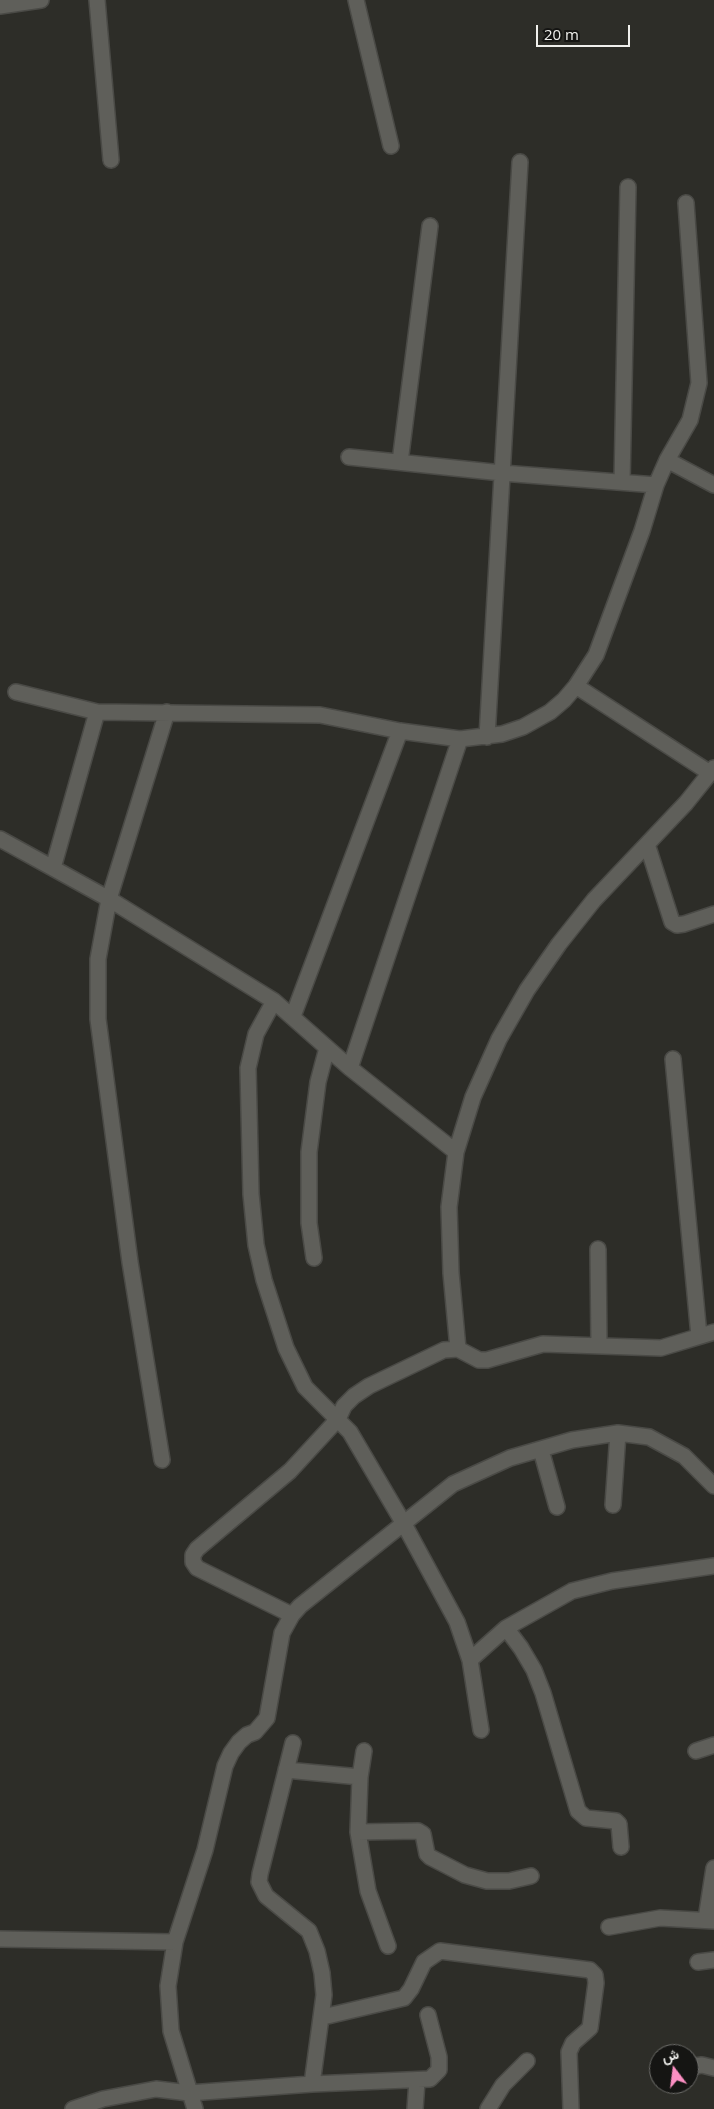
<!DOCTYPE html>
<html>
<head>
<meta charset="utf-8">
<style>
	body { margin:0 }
	#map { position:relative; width:714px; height:2109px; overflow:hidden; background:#2d2d28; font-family:"Open Sans",Vazirmatn,sans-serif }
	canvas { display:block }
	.north { position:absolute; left:649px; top:2044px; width:50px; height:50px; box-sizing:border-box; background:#151513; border:1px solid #6d6d6a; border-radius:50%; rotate:345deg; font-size:14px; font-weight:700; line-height:20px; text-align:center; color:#f0f0ed }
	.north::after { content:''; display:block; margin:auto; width:18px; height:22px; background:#fc8fc3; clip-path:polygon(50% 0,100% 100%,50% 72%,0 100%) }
	.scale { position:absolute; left:536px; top:25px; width:94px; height:22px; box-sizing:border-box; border:2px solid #f0f0ed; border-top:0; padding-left:6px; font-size:15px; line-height:18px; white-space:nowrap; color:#f0f0ed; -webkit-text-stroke:4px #151513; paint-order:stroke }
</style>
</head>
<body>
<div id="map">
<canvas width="714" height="2109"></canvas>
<div class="north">ش</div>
<div class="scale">20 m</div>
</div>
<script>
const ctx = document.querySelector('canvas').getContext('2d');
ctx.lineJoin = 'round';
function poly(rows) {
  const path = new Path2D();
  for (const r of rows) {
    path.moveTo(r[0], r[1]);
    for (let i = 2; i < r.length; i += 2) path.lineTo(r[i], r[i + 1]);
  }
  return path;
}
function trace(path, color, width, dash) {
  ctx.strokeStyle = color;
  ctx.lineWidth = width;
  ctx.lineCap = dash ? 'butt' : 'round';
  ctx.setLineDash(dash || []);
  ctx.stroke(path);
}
const minor = poly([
	[97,0,111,160],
	[356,0,391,146],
	[0,6,41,0],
	[349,457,502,473,656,485],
	[667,460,714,485],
	[400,462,430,226],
	[622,482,628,187],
	[576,686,710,773],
	[16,692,97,712,320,715,400,731,460,739,502,734,523,727,550,712,564,700,576,686,596,655,642,531,656,485,667,460,690,420,699,383,686,203],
	[487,737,520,162],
	[0,839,109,899,274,1001,350,1068,456,1152],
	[647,844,672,922,677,925,684,924,714,914],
	[53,868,97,712],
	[274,1001,256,1034,248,1068,251,1194,256,1245,264,1280,286,1348,305,1387,350,1432,404,1524,457,1622,470,1660,481,1730],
	[293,1016,400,731],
	[673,1059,699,1336],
	[350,1068,460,739],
	[598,1249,599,1345],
	[314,1258,309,1223,309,1152,318,1082,327,1048],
	[458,1349,451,1273,449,1207,456,1152,473,1097,499,1039,527,990,559,944,594,900,686,803,714,768],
	[541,1450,557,1507],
	[162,1460,130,1262,98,1019,98,959,109,899,167,712],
	[613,1505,618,1433],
	[292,1615,197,1568,193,1562,193,1555,197,1549,290,1471,338,1419,344,1406,354,1396,369,1386,444,1350,458,1349,479,1360,487,1360,543,1344,661,1348,714,1332],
	[506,1628,521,1648,534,1670,543,1693,578,1811,586,1818,616,1821,619,1824,621,1847],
	[470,1660,506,1628,572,1591,612,1581,714,1566],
	[293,1743,260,1874,259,1882,266,1896,309,1931,317,1951,322,1973,324,1995,312,2084],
	[364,1751,360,1777,358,1832,368,1891,388,1946],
	[696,1751,714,1745],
	[286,1770,360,1777],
	[358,1832,418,1831,423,1834,427,1854,430,1857,465,1875,487,1881,509,1881,531,1876],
	[706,1919,714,1868],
	[609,1927,660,1918,714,1921],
	[0,1939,175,1942],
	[698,1962,714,1960],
	[323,2017,404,1998,411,1989,424,1962,440,1951,590,1970,595,1975,596,1983,590,2028,573,2043,569,2052,571,2109],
	[689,2067,702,2065,714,2068],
	[73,2109,103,2099,156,2089,189,2093,312,2084,430,2079,439,2070,439,2057,428,2015],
	[195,2109,171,2031,168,1986,175,1942,205,1850,225,1766,231,1753,239,1742,247,1735,255,1732,267,1718,282,1633,292,1615,300,1606,453,1484,510,1458,572,1440,618,1433,649,1437,684,1456,714,1486],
	[415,2109,417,2081],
	[488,2109,503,2085,527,2061]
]);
trace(minor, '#4a4a46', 18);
trace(minor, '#5f5f5a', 15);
</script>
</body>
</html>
